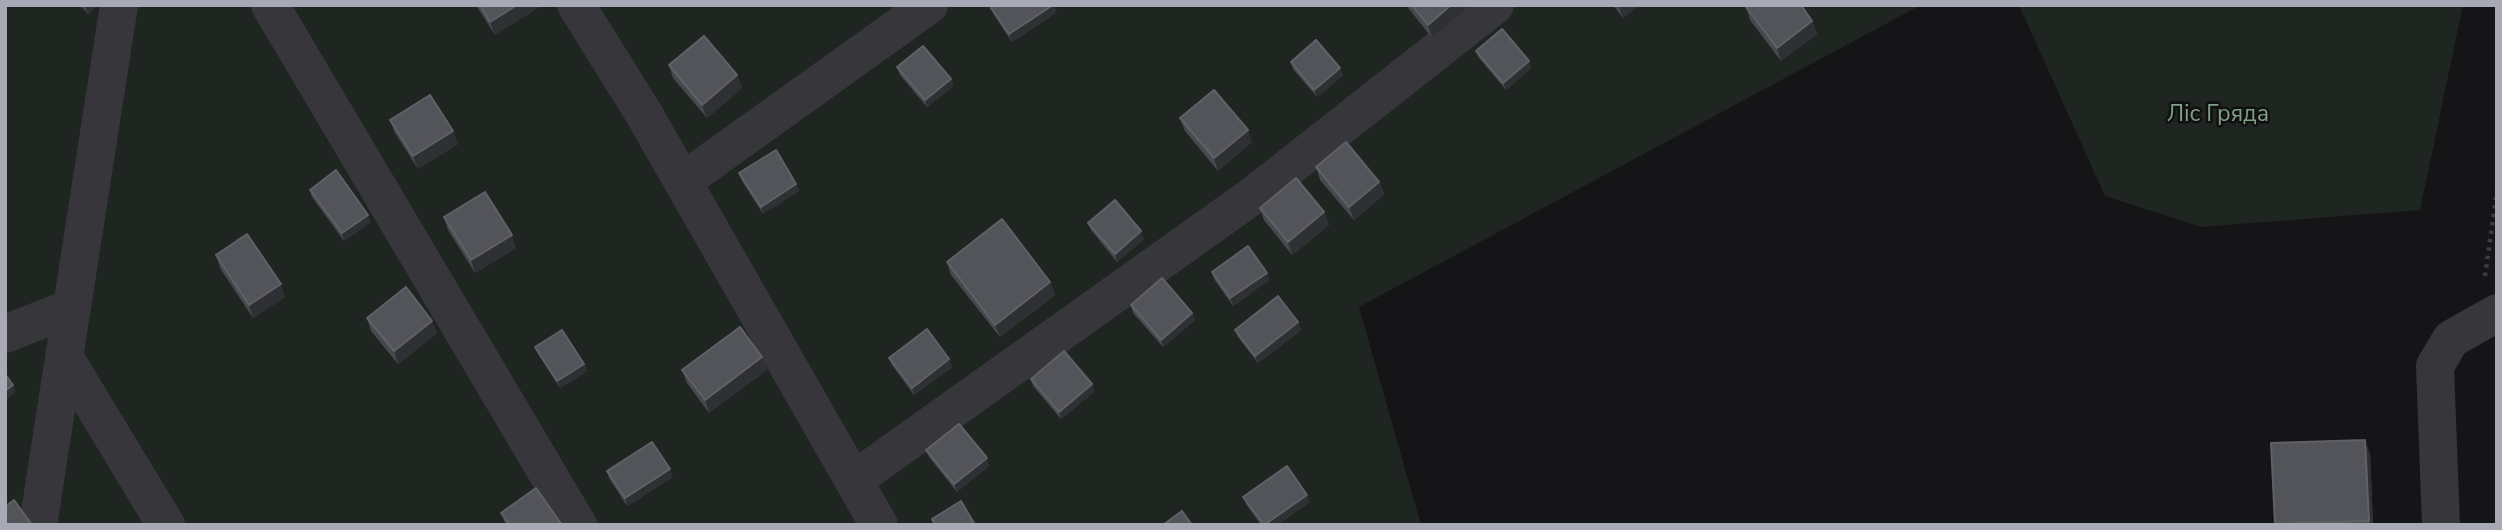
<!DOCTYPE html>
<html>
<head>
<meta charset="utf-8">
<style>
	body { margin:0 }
	#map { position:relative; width:2502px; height:530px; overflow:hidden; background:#151416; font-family:"Nunito Sans",sans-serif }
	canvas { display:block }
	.frame { position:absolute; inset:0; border:7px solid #a7a9b5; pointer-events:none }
</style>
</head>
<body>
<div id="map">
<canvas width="2502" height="530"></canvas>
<div class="frame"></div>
</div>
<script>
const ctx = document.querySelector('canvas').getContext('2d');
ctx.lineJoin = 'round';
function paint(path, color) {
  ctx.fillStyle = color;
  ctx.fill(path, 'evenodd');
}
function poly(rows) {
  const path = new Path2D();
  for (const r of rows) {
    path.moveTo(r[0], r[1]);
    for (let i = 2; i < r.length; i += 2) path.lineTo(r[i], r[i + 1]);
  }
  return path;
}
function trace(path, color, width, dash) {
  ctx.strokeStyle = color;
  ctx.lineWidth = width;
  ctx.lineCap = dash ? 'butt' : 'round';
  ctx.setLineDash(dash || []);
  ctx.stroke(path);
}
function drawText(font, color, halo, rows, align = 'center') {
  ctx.font = font + ' "Nunito Sans",sans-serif';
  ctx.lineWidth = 5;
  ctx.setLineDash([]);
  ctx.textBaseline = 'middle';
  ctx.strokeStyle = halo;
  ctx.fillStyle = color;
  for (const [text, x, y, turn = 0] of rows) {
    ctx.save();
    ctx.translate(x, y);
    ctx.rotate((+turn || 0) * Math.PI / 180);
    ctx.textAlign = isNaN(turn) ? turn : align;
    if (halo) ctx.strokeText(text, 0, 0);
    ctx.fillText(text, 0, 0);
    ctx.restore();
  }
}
const green = poly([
	[5,5,1919,5,1919,6,1359,307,1421,525,5,525],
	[2019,5,2463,5,2420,210,2201,227,2105,196]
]);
const path = poly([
	[2485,276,2497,191]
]);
const minor = poly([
	[270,5,578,525],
	[576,5,644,114,879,525],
	[683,181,929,5],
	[5,334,71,308],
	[65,358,166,525],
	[854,480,1255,194,1495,5],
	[38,525,119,5],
	[2441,525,2435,366,2451,339,2497,313]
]);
const wall = poly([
	[80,5,97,5,88,14],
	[476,5,542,5,495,35],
	[1406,5,1471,5,1432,38],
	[1613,5,1640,5,1623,18],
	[1746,7,1812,21,1817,34,1781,61,1750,20],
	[991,8,1057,12,1012,42,994,15],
	[1476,51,1531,68,1506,90,1479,58],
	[1291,62,1343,75,1317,97,1293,69],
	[669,65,737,75,742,88,707,118,673,78],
	[897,67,951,79,953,86,927,107,900,75],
	[1180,118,1252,142,1218,171,1185,131],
	[390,120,458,144,418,169,395,133],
	[1316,167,1379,182,1384,194,1354,220,1320,180],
	[739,173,796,184,799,191,763,214,742,181],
	[310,190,371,222,344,241,312,197],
	[1260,208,1324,212,1329,225,1292,255,1264,220],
	[444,217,516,248,475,273,448,230],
	[1088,223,1144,239,1117,262,1091,230],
	[216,255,285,297,253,318,220,268],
	[947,262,1050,282,1055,295,1000,337,951,275],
	[1212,272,1267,273,1269,280,1233,306,1214,279],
	[1131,305,1192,313,1195,320,1163,347,1133,313],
	[367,318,437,333,398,364,371,331],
	[1298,322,1301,330,1258,363,1238,337,1235,330],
	[535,347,584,364,587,371,560,388,538,354],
	[762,357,767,370,709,413,687,383,682,370],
	[889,358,952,367,914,395,892,365],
	[1031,379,1092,384,1094,392,1061,419,1033,386],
	[926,450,989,466,957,492,929,457],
	[2370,453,2373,525,2275,525,2275,524],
	[607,471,673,477,627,506,609,478],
	[1243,497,1310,502,1277,525,1261,525,1246,504],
	[501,513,562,525,506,525]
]);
const shadedWall = poly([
	[86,5,97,5,88,14,85,6],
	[517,5,542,5,495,35,490,22],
	[1054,5,1057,12,1012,42,1009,34],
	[1451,5,1471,5,1432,38,1428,25],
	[1618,5,1640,5,1623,18],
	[1812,21,1817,34,1781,61,1777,48],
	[1529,61,1531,68,1506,90,1503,83],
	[1340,68,1343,75,1317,97,1314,90],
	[737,75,742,88,707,118,702,105],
	[951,79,953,86,927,107,925,100],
	[1248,130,1252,142,1218,171,1214,158],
	[453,131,458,144,418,169,413,156],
	[1379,182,1384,194,1354,220,1349,207],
	[796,184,799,191,763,214,761,207],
	[1324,212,1329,225,1292,255,1288,242],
	[368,215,371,222,344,241,342,233],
	[1141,231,1144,239,1117,262,1115,254],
	[512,235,516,248,475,273,471,260],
	[1267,273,1269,280,1233,306,1230,298],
	[1050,282,1055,295,1000,337,995,325],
	[281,284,285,297,253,318,249,305],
	[1192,313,1195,320,1163,347,1161,340],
	[432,321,437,333,398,364,394,351],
	[1298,322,1301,330,1258,363,1255,356],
	[762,357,767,370,709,413,705,400],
	[949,359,952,367,914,395,912,388],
	[584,364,587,371,560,388,557,381],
	[1092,384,1094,392,1061,419,1059,412],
	[13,385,16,392,5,400,5,391],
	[2365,440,2370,453,2373,525,2370,525,2369,521],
	[987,458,989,466,957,492,954,484],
	[670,469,673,477,627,506,625,498],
	[1307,495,1310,502,1277,525,1264,525]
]);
const building = poly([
	[480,5,517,5,490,22,480,5],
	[996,5,1053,5,1009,34,991,8,996,5],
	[1412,5,1451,5,1428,25,1412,5],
	[1748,5,1801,5,1812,21,1777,48,1746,7,1748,5],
	[1502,29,1529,61,1503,83,1476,51,1502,29],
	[704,36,737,75,702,105,669,65,704,36],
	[1316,40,1340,68,1314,90,1291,62,1316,40],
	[923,46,951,79,925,100,897,67,923,46],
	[1214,90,1248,130,1214,158,1180,118,1214,90],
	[430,95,453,131,413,156,390,120,430,95],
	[1346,142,1379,182,1349,207,1316,167,1346,142],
	[776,150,796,184,761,207,739,173,776,150],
	[336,170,368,215,342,233,310,190,336,170],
	[1296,178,1324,212,1288,242,1260,208,1296,178],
	[485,192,512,235,471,260,444,217,485,192],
	[1115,200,1141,231,1115,254,1088,223,1115,200],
	[1002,219,1050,282,995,325,947,262,1002,219],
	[247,234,281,284,249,305,216,255,247,234],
	[1248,246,1267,273,1230,298,1212,272,1248,246],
	[1162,278,1192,313,1161,340,1131,305,1162,278],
	[406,287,432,321,394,351,367,318,406,287],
	[1278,296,1298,322,1255,356,1235,330,1278,296],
	[740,327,762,357,705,400,682,370,740,327],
	[927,329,949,359,912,388,889,358,927,329],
	[562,330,584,364,557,381,535,347,562,330],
	[1064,351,1092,384,1059,412,1031,379,1064,351],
	[5,374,13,385,5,391,5,374],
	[959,424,987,458,954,484,926,450,959,424],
	[2365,440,2369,521,2275,524,2271,443,2365,440],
	[652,442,670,469,625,498,607,471,652,442],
	[1287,466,1307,495,1264,525,1243,497,1287,466],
	[536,488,562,525,510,525,501,513,536,488],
	[14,500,32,525,5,525,5,507,14,500],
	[961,501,975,525,935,525,932,519,961,501],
	[1182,511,1192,525,1163,525,1182,511]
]);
const parkNames = [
	["Ліс Гряда",2218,115]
];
paint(green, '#1f2621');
trace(path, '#3c3c42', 4.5, [3.5, 5]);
trace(minor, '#36363b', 38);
paint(wall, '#48494e');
paint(shadedWall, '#2f3033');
paint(building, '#525459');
trace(building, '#606167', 2);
drawText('23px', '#809f87', '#101011', parkNames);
</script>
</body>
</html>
